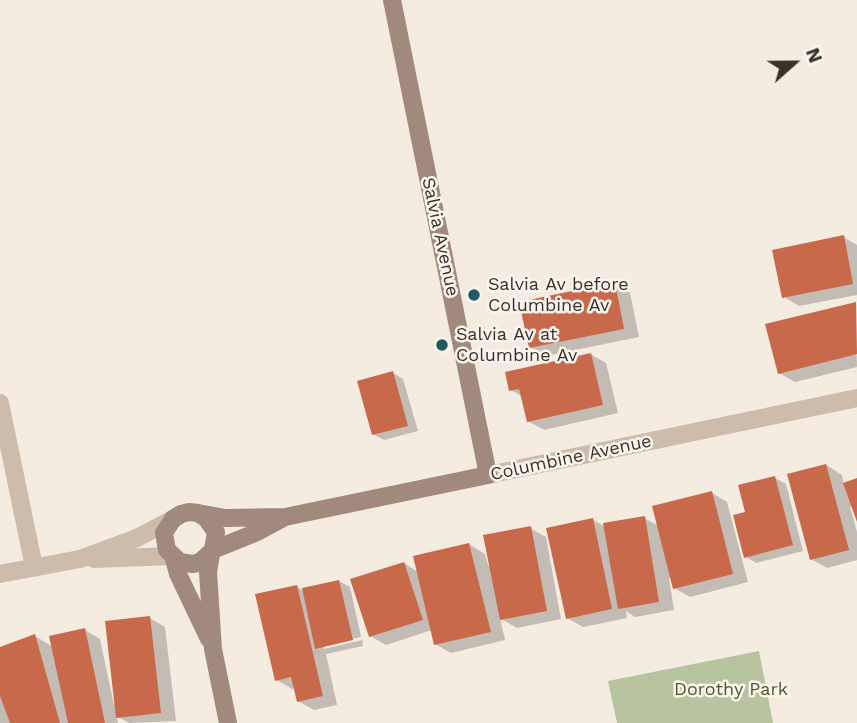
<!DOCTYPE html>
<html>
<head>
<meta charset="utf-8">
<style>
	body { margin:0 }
	#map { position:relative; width:857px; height:723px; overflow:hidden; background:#f4ebe1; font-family:"Work Sans",sans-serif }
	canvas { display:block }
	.north { position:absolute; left:759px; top:28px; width:70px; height:70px; -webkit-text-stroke:5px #fbf5ee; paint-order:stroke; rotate:69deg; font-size:19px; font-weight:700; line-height:28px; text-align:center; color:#3b302b }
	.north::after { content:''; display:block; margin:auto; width:24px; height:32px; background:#3b302b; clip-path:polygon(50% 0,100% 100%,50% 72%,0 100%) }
</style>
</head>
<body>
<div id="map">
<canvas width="857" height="723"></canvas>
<div class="north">N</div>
</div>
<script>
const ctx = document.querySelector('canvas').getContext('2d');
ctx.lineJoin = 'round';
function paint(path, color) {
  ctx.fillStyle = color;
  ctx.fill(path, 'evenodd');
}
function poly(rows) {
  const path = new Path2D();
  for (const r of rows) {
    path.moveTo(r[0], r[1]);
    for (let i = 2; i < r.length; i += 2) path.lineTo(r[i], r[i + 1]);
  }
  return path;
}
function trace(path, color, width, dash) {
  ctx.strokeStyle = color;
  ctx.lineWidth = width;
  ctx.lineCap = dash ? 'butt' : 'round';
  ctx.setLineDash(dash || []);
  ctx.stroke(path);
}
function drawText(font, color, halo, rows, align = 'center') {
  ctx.font = font + ' "Work Sans",sans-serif';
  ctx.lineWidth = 5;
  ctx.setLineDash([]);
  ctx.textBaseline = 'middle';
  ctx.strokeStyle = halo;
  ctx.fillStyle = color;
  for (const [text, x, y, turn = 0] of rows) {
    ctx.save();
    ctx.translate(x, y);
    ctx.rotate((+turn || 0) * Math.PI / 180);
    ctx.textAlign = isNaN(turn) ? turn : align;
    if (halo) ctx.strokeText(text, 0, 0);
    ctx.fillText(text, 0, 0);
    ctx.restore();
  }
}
const green = poly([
	[759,651,773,723,617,723,608,681]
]);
const shadow = poly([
	[843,237,857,245,857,295,799,306,784,297],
	[614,284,630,293,639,337,546,356,530,347],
	[855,304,857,367,795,382,779,373],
	[590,354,606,363,618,413,544,430,528,421,523,397,511,390],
	[393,373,403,379,418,431,384,440,373,434],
	[826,465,842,475,844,485,857,480,857,517,853,506,850,507,857,532,857,560,827,568,811,559],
	[775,478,786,484,803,551,756,563,745,556,747,514],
	[712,493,727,502,748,582,690,597,674,588,672,578,669,578,674,610,635,617,626,611,627,618,583,627,567,618,593,520,606,527,644,518,659,526],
	[530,528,546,537,561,619,517,628,500,618,505,640,451,653,435,644,432,630,386,645,370,636,404,563,418,572,469,544,485,554,488,565,491,565],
	[339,581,350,587,361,637,324,645,324,649,362,640,363,646,326,654,337,705,314,710,298,701,295,688,292,689,277,680,297,587,302,590],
	[150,618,165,627,176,721,129,723,116,716,118,723,0,723,0,649,35,636,53,647,85,630,100,639,114,705,117,705]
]);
const building = poly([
	[844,235,853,284,782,298,772,250],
	[615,282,624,329,529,348,519,302],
	[856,302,857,354,778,374,765,324],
	[591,353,603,405,527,422,519,389,509,391,505,372],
	[393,371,408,426,372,435,357,381],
	[826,464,849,550,810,560,787,474],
	[775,476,793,545,744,558,733,515,745,512,738,485],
	[857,478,857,522,843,483],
	[712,491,733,574,673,589,652,506],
	[645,516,659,602,618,609,603,523],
	[593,518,612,609,566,619,546,528],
	[531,526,547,611,500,620,483,535],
	[469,543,491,632,434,645,413,556],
	[404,562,423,620,369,637,350,579],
	[339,580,353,640,315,649,302,588],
	[297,585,323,696,297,702,291,677,275,681,255,594],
	[150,616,161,713,116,718,105,621],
	[85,628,105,723,68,723,49,636],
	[35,634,60,723,10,723,0,696,0,647]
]);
const street = poly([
	[0,403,34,567],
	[488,475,857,398],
	[94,559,172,556],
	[0,574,80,559,137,538,173,519]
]);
const secondary = poly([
	[198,513,206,518,216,532,213,550,200,562,193,564,180,562,167,550,164,533,173,519,181,514,189,512,198,513,225,518,285,517,488,475,392,0],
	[213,550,255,533,283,518],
	[211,554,208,572,213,649,228,723],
	[174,559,178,574,209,639]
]);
const markers = [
	[474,295,7,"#1f5a5e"],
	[442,345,7,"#1f5a5e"]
];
const streetNames = [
	["Salvia Avenue",440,237,78],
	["Columbine Avenue",571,458,-12]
];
const poiNames = [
	["Salvia Av before",488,285],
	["Columbine Av",488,306],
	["Salvia Av at",456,335],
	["Columbine Av",456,356]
];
const parkNames = [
	["Dorothy Park",731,690]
];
paint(green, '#b8c4a0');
paint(shadow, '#0003');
paint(building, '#c8694b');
trace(street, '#cdbbac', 18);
trace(secondary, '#a18a7d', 18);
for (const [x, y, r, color] of markers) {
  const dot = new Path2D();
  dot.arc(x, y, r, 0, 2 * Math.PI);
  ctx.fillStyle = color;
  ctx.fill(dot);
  trace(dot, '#fbf5ee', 2.5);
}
drawText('18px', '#3b302b', '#fbf5ee', streetNames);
drawText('18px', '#3b302b', '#fbf5ee', poiNames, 'left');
drawText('18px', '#4a5a2e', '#fbf5ee', parkNames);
</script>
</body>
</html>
